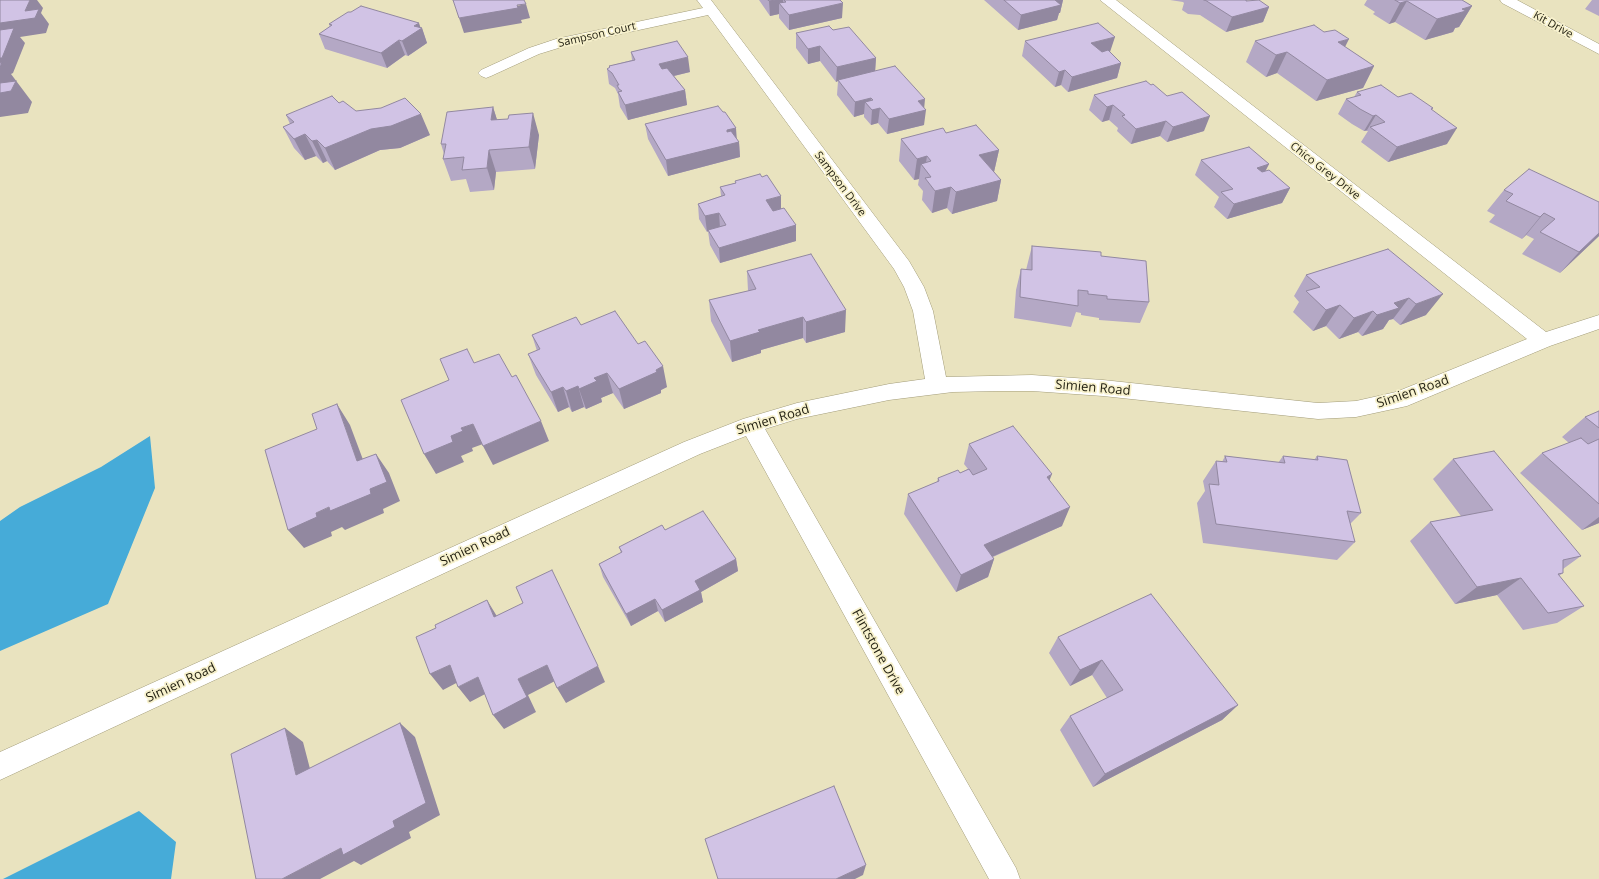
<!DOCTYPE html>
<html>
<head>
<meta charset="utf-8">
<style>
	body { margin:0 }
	canvas { display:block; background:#e9e3bf }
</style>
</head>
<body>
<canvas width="1599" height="879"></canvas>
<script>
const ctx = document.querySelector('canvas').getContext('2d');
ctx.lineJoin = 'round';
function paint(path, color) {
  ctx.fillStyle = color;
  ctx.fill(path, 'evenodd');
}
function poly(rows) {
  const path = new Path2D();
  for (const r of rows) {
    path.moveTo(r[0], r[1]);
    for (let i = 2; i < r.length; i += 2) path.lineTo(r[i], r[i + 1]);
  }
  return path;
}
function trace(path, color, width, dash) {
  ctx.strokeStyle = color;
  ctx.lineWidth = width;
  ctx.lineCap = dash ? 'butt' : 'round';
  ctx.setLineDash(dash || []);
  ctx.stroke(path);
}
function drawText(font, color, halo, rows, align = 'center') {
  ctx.font = font + ' "Open Sans",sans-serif';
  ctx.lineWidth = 3.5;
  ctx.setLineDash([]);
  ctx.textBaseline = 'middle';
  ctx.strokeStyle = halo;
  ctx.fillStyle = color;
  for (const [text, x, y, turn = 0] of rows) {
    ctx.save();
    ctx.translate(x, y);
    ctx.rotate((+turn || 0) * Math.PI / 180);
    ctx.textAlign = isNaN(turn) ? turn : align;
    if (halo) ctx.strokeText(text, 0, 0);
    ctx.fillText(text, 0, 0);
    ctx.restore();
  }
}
const water = poly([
	[150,436,155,488,108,604,0,651,0,521,20,507,101,467],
	[139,811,176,842,171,879,3,879]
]);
const minor = poly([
	[697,0,711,0,909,261,924,287,933,311,946,377,1032,375,1103,380,1318,403,1356,401,1396,392,1527,339,1100,0,1116,0,1546,332,1599,315,1599,329,1550,346,1407,406,1356,417,1318,419,1103,396,1032,391,998,391,953,392,889,400,797,419,765,429,1016,868,1020,879,989,879,746,436,700,454,0,780,0,752,684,442,743,419,797,403,889,384,925,379,913,311,904,287,894,269,708,15,565,46,539,54,491,76,486,78,481,76,478,73,481,70,529,48,556,39,703,8,697,0],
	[1500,0,1517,0,1599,44,1599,54,1502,3,1500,0]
]);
const wall = poly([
	[759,0,840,0,842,18,789,30,779,18,779,14,770,16],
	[984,0,1063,0,1060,13,1059,13,1057,20,1018,30],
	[1170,0,1246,0,1269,7,1263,22,1226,32,1200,15,1188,14,1182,10,1184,3,1183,2],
	[1367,0,1462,0,1472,6,1459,27,1455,28,1453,32,1425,40,1395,22,1389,24,1373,14,1375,12,1364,5],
	[1592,0,1599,0,1599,16,1585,9],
	[329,24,420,27,422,28,427,43,408,56,405,55,387,68,325,49,319,34,330,27],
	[833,30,876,58,875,71,924,108,924,125,887,134,878,123,871,125,864,117,864,114,854,117,837,95,838,81,836,82,820,61,808,64,796,48,796,33],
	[1025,41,1110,52,1121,63,1117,78,1068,92,1061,85,1055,87,1022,56],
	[1255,41,1345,47,1374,66,1363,88,1316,101,1277,73,1266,77,1246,62],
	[631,52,690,72,674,76,685,90,687,105,628,120,620,107,618,94,615,88,609,84,607,69,609,68,609,66,632,60],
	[1357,92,1398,97,1433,108,1432,110,1447,144,1388,162,1361,142,1368,131,1364,131,1352,124,1338,114,1346,99,1354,97],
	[1094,95,1204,131,1167,142,1160,136,1131,144,1117,131,1118,128,1109,120,1102,122,1089,110],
	[339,103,356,111,430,135,400,148,380,150,335,170,327,161,323,163,316,156,305,160,294,148,283,127,290,124,286,115],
	[493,107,497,120,539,135,535,169,496,172,494,190,470,192,466,179,451,181,443,159,444,154,441,144],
	[723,112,736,128,736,138,739,142,740,157,668,176,648,139,645,124],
	[946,133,999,150,994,172,1001,180,997,201,952,214,947,208,932,213,922,200,923,191,918,185,919,179,914,180,899,161,901,139],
	[1201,160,1269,164,1265,171,1290,188,1282,203,1227,219,1214,207,1219,197,1195,175],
	[735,181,781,208,796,225,796,241,720,263,710,245,708,231,707,232,699,219,698,204,721,196,720,187,735,183],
	[1504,190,1599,202,1599,236,1560,273,1522,254,1534,239,1526,235,1522,239,1489,222,1495,215,1487,211],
	[1032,246,1101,256,1149,302,1140,323,1099,320,1099,318,1081,315,1081,313,1076,312,1071,327,1014,318,1016,290,1021,269,1026,270],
	[1388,249,1426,315,1400,325,1393,319,1389,320,1383,329,1362,336,1358,332,1339,339,1326,326,1313,331,1293,312,1299,302,1294,296,1306,275],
	[747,271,845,332,806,343,803,338,761,350,761,353,732,362,711,321,709,300,748,291],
	[581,325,667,387,661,390,661,393,624,409,613,393,601,398,602,402,586,409,584,407,572,412,569,407,558,412,536,375,528,354,537,351,532,335],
	[1599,411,1599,523,1582,530,1520,473,1542,453,1569,443,1562,437,1585,417],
	[969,444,1049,480,1062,526,993,557,994,559,988,577,956,592,904,514,908,494,937,482,938,478,960,473,968,469,964,464],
	[1225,456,1278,463,1283,456,1314,460,1317,456,1361,513,1350,524,1355,542,1337,560,1203,543,1197,503,1205,491,1203,481,1216,461,1222,462],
	[1453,459,1581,556,1563,569,1563,573,1559,576,1584,606,1557,623,1523,630,1497,595,1455,604,1410,541,1430,522,1461,516,1433,479],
	[665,530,736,559,738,571,701,592,703,602,665,622,658,611,631,626,603,577,599,564,621,553,619,547],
	[1058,637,1238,705,1222,720,1093,787,1060,730,1070,716,1107,698,1092,675,1070,686,1049,653]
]);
const shadedWall = poly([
	[30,0,37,0,43,8,41,13,49,24,46,33,20,37,25,43,13,73,11,74,32,102,28,113,0,117,0,23,25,11],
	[776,0,783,0,783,8,779,3,779,14,770,16,769,1],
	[1055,0,1063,0,1060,13,1059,13,1057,20,1018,30,1021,15],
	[1407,1,1395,22,1389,24,1400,3],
	[843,3,842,18,789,30,789,15],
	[526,4,530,18,521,20,522,23,464,33,459,18],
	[1472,6,1459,27,1455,28,1453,32,1425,40,1437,19,1462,9],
	[1269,7,1263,22,1226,32,1232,17],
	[419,23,421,29,422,28,427,43,408,56,402,41,414,26],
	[1115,37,1110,52,1087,58,1091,43],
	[1349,39,1338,61,1338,42],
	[399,40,405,55,387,68,381,53],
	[820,46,820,61,808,64,808,49],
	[1287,52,1277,73,1266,77,1276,55],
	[688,57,690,72,661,79,659,64],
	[876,58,875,73,838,80,838,81,836,82,837,67],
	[1121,63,1117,78,1068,92,1072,77],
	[1374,66,1363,88,1316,101,1327,80],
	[1065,70,1061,85,1055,87,1059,72],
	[685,90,687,105,628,120,625,105],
	[871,98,870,108,865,102,864,114,854,117,855,102],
	[925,99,924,110,926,110,924,125,887,134,889,119,918,101],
	[1113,105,1109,120,1102,122,1107,107],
	[493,107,500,129,491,120],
	[880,108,878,123,871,125,872,110],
	[533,113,539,135,535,169,529,147],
	[421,114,430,135,400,148,380,150,335,170,325,148,371,129],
	[1376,115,1367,130,1364,131,1373,116],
	[1210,116,1204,131,1167,142,1173,127],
	[1166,121,1160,136,1131,144,1136,129],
	[736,128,737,142,739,142,740,157,668,176,666,160,727,130],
	[1457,128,1447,144,1388,162,1397,147],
	[305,134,316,156,305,160,294,139],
	[317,140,327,161,323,163,312,141],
	[489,150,496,172,494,190,487,168],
	[999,150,994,172,979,155],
	[927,156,925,169,921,164,919,179,914,180,917,159],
	[1269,164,1261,180,1257,168],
	[1001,180,997,201,952,214,956,192],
	[951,187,947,208,932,213,935,191],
	[1290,188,1282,203,1227,219,1234,204],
	[781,196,781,211,767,215,766,200],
	[719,213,720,228,708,230,708,231,707,232,705,216],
	[1544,213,1526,235,1522,239,1540,217],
	[796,225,796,241,720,263,719,248],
	[1599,233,1599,236,1560,273,1579,252],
	[1443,294,1426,315,1400,325,1416,304],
	[1409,298,1393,319,1389,320,1383,329,1362,336,1377,315,1394,303],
	[1340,305,1326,326,1313,331,1326,310],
	[846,310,845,332,806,343,806,322],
	[1373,311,1358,332,1339,339,1354,318],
	[803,317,803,338,761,350,761,353,732,362,730,341,758,330],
	[663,366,667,387,661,390,661,393,624,409,619,389],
	[607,373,613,393,601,398,602,402,586,409,579,389,594,378],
	[578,386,584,407,572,412,566,391],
	[563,387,569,407,558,412,551,392],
	[337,404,350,425,371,481,357,461],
	[541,421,549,441,493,465,483,446],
	[473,424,483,444,472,448,473,451,461,456,464,462,436,474,424,454,461,428],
	[376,454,389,473,400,501,383,509,384,513,345,530,342,527,331,532,332,536,304,548,288,530,316,513,370,489],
	[1052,474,1044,494,1047,477],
	[1070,507,1062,526,978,563,984,545],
	[1599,517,1599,523,1582,530],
	[736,559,738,571,701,592,703,602,665,622,662,610,695,581],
	[994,559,988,577,956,592,961,575],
	[1521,578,1497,595,1455,604,1477,587],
	[655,599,658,611,631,626,626,614],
	[487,600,498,618,494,617],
	[1102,660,1092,675,1070,686,1080,670],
	[450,665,462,680,443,690,430,674],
	[547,665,555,681,528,695,536,712,504,729,493,715,518,679],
	[598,666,605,682,566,703,557,688],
	[478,677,489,692,470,702,458,687],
	[1238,705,1222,720,1093,787,1105,774],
	[400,723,415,737,440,815,409,832,411,838,361,865,354,861,320,879,282,879,393,821],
	[285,728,303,742,315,788,296,775],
	[866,865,863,875,855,879,836,879]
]);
const building = poly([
	[0,0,30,0,25,11,39,9,35,18,0,23,0,0],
	[453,0,524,0,526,4,517,5,518,8,459,18,453,0],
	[768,0,776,0,769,1,768,0],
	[784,0,840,0,843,3,789,15,779,3,786,2,784,0],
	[1004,0,1056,0,1055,0,1061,5,1021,15,1004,0],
	[1204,0,1246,0,1246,1,1259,0,1269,7,1232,17,1205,0,1204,0],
	[1395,0,1462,0,1472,6,1462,9,1466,11,1437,19,1407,1,1400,3,1395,0],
	[361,6,419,23,414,26,422,28,402,41,399,40,381,53,319,34,332,25,329,24,348,12,351,12,361,6],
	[1098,23,1115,37,1091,43,1102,52,1108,50,1121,63,1072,77,1065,70,1059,72,1025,41,1098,23],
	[1314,25,1324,32,1335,30,1349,39,1338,42,1374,66,1327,80,1287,52,1276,55,1255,41,1314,25],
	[829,26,833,30,849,27,876,58,837,67,820,46,808,49,796,33,829,26],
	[14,28,2,58,0,58,0,30,14,28],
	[677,41,688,57,659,64,662,69,667,68,685,90,625,105,618,92,622,91,619,89,617,85,619,85,612,73,607,69,610,67,609,66,635,60,631,52,677,41],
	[2,62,0,68,0,63,2,62],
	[895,66,925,99,918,101,926,110,889,119,880,108,872,110,865,102,873,100,871,98,855,102,838,80,895,66],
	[16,81,11,91,0,93,0,83,16,81],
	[1146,81,1151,85,1153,84,1167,96,1182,92,1210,116,1173,127,1166,121,1136,129,1122,116,1125,115,1113,105,1107,107,1094,95,1146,81],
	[1381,85,1398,97,1411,93,1433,108,1431,109,1457,128,1397,147,1370,127,1385,122,1376,115,1373,116,1360,109,1346,99,1361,95,1357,92,1381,85],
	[332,96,339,103,343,101,356,111,381,108,405,98,421,114,391,126,371,129,325,148,317,140,312,141,305,134,294,139,283,127,294,122,286,115,332,96],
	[718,106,723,112,725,112,736,128,727,130,727,132,731,131,739,142,666,160,645,124,718,106],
	[493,107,491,120,508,119,509,115,533,113,529,147,489,150,487,168,462,170,464,157,443,159,446,144,441,144,447,112,493,107],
	[976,125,999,150,979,155,1001,180,956,192,951,187,935,191,925,178,931,177,921,164,931,161,927,156,917,159,901,139,943,128,946,133,976,125],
	[1249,147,1269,164,1257,168,1262,172,1269,170,1290,188,1234,204,1221,192,1233,189,1201,160,1249,147],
	[1529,169,1599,202,1599,233,1579,252,1540,232,1555,219,1544,213,1540,217,1506,201,1513,194,1504,190,1529,169],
	[760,174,762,177,767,175,781,196,766,200,773,211,784,208,796,225,719,248,708,230,726,225,719,213,705,216,698,204,725,195,720,187,736,183,735,181,760,174],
	[1032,246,1101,252,1101,256,1146,261,1149,302,1107,299,1107,296,1088,294,1088,291,1078,290,1078,306,1020,297,1021,269,1032,270,1032,246],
	[1388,249,1443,294,1416,304,1409,298,1394,303,1399,308,1377,315,1373,311,1354,318,1340,305,1326,310,1306,291,1320,287,1306,275,1388,249],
	[811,254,846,310,806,322,803,317,758,330,760,332,730,341,709,300,756,289,747,271,811,254],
	[615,311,638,344,645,341,663,366,656,370,657,372,619,389,607,373,594,378,597,381,579,389,578,386,566,391,563,387,551,392,528,354,540,349,532,335,576,317,581,325,615,311],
	[467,349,474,363,499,354,512,377,516,375,541,421,483,446,473,424,461,428,463,431,451,436,453,442,424,454,401,400,449,380,440,359,467,349],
	[337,404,357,461,376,454,387,482,370,489,371,494,330,511,329,507,316,513,317,517,288,530,265,450,317,429,312,414,337,404],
	[1599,411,1599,428,1585,417,1599,411],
	[1013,426,1052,474,1047,477,1070,507,984,545,994,559,961,575,908,494,939,481,938,478,958,470,960,473,969,469,973,475,987,469,969,444,1013,426],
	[1581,438,1588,444,1599,439,1599,504,1542,453,1581,438],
	[1494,451,1581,556,1563,560,1563,573,1558,574,1584,606,1548,613,1521,578,1477,587,1430,522,1493,510,1453,459,1494,451],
	[1225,456,1285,463,1283,456,1318,460,1317,456,1347,460,1361,513,1347,511,1355,542,1216,524,1209,484,1219,485,1216,461,1227,462,1225,456],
	[703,511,736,559,695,581,700,590,662,610,655,599,626,614,599,564,622,552,619,547,662,525,665,530,703,511],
	[552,570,598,666,557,688,547,665,518,679,527,697,493,715,478,677,458,687,450,665,430,674,416,637,436,628,435,625,487,600,494,617,523,603,516,587,552,570],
	[1151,594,1238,705,1105,774,1070,716,1123,690,1102,660,1080,670,1058,637,1151,594],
	[400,723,426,803,393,821,395,827,343,855,341,848,282,879,256,879,231,754,285,728,296,775,400,723],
	[834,786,866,865,836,879,718,879,705,839,834,786]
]);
const farStreetnames = [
	["Kit Drive",1553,25,29],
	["Sampson Court",597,35,-13],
	["Chico Grey Drive",1325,171,38],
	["Sampson Drive",840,184,53]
];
const streetNames = [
	["Simien Road",1093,388,5],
	["Simien Road",1413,392,-19],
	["Simien Road",773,420,-17],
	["Simien Road",475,547,-25],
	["Flintstone Drive",878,652,61],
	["Simien Road",181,683,-25]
];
paint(water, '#46abd8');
trace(minor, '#a29c79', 1);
paint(minor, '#fff');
paint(wall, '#b4a8c5');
paint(shadedWall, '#9288a0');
paint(building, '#d1c3e5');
trace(building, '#9288a0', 1);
drawText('11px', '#201e10', '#f7f1cc', farStreetnames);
drawText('13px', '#201e10', '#f7f1cc', streetNames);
</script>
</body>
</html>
